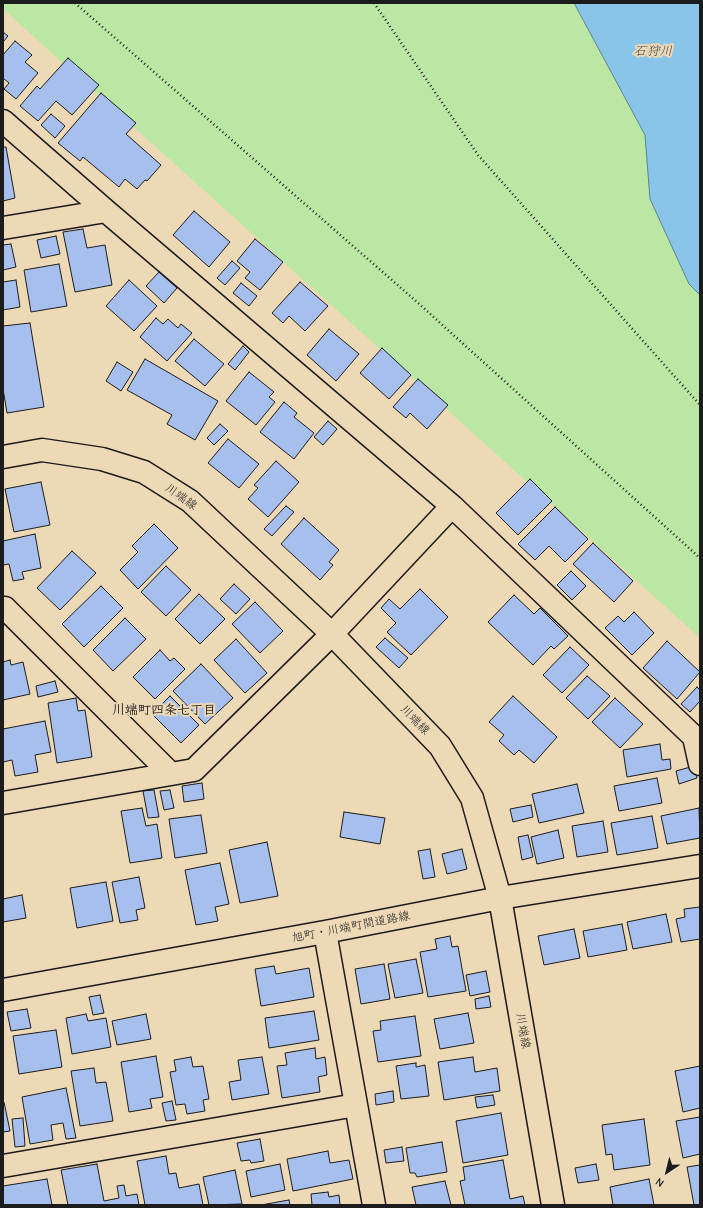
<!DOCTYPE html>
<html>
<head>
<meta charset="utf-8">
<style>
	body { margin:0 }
	#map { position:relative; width:703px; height:1208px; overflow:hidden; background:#eed9b7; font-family:"Comic Neue",sans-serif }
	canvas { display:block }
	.frame { position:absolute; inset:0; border:4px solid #1c1c1c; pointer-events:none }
	.north { position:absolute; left:647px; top:1152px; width:40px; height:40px; -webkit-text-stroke:3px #eed9b7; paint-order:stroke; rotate:215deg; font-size:11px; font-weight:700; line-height:16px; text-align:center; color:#1c1c1c }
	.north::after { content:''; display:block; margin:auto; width:14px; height:18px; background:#1c1c1c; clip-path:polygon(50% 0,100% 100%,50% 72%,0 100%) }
</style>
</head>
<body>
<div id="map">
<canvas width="703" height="1208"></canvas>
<div class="frame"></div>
<div class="north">N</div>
</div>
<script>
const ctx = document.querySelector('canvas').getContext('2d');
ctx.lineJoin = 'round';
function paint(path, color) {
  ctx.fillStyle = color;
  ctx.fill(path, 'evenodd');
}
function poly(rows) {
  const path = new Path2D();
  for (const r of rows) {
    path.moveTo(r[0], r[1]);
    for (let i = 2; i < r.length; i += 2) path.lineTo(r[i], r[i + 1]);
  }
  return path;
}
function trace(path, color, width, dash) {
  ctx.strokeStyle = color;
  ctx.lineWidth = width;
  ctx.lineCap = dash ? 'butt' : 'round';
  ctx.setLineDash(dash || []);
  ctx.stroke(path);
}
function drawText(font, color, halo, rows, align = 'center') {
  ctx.font = font + ' "Comic Neue","Klee One",sans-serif';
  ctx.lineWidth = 4;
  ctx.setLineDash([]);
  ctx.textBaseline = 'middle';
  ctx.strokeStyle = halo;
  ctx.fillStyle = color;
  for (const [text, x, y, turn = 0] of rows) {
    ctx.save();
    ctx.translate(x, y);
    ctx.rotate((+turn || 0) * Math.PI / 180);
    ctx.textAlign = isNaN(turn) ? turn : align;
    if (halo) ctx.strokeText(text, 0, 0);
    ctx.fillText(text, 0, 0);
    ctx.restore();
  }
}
const green = poly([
	[3,3,574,3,645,135,650,199,689,284,700,295,700,638,3,9]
]);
const water = poly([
	[574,3,700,3,700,295,689,284,650,199,645,135,574,3]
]);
const building = poly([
	[3,32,8,36,3,42,3,32],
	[15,41,32,55,25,62,38,73,16,99,4,89,9,83,3,78,3,55,15,41],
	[68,58,99,85,72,115,56,101,38,121,20,106,37,86,40,89,68,58],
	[101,93,136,123,126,134,161,165,147,181,145,180,137,189,125,179,119,187,83,157,80,161,58,143,101,93],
	[51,114,65,126,55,138,41,125,51,114],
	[3,147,6,147,15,198,3,201,3,147],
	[194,211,230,242,209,267,173,235,194,211],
	[83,229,87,248,105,245,112,285,75,292,63,232,83,229],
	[56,236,60,254,41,258,37,240,56,236],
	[255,239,283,262,260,290,245,278,250,272,237,261,255,239],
	[11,244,16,267,3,270,3,245,11,244],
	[232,261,240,268,225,285,217,278,232,261],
	[59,264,67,306,31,312,24,270,59,264],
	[159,272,177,288,164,303,146,286,159,272],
	[16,280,20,307,3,310,3,282,16,280],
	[129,280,157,306,134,331,106,306,129,280],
	[300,282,328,306,305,331,289,316,283,323,272,313,300,282],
	[241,283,257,296,249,306,233,293,241,283],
	[156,318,163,324,168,319,178,328,181,324,192,333,167,361,140,337,156,318],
	[30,323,44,407,7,413,3,389,3,326,30,323],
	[329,329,359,354,336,381,307,355,329,329],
	[194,339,224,364,205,386,175,361,194,339],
	[243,346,249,352,235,370,228,364,243,346],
	[382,348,411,375,389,399,360,373,382,348],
	[145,359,218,401,195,440,167,424,172,415,127,390,145,359],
	[117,362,133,372,121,391,106,381,117,362],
	[249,372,274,392,269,397,275,402,256,425,226,401,249,372],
	[418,379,448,405,427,429,410,413,406,418,393,407,418,379],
	[284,402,297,413,294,417,314,433,294,459,260,432,284,402],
	[328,421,337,429,323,445,314,437,328,421],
	[220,424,228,431,214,445,207,438,220,424],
	[228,439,259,464,239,488,208,463,228,439],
	[276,461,299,482,268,517,248,499,258,488,254,485,276,461],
	[530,479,552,501,518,535,496,513,530,479],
	[41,482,50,525,14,532,5,489,41,482],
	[286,506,294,512,272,536,264,529,286,506],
	[555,507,588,539,565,562,549,546,535,560,518,544,555,507],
	[304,518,339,550,329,562,333,565,320,580,281,544,304,518],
	[154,524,178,548,138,589,120,570,138,552,132,546,154,524],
	[35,534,41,568,22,572,24,579,13,581,9,564,3,565,3,541,35,534],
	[593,543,633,581,614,602,573,564,593,543],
	[72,551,96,573,60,610,37,588,72,551],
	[166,566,191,590,166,616,141,592,166,566],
	[571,571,586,586,572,600,557,585,571,571],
	[234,584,250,599,236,614,220,599,234,584],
	[101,586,123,608,84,647,62,624,101,586],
	[420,589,448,617,411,655,387,632,396,623,381,608,389,599,400,609,420,589],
	[199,594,225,619,200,644,175,619,199,594],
	[514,595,534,614,540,608,568,636,554,649,551,646,533,665,488,622,514,595],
	[255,602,283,631,260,653,232,624,255,602],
	[634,612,654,633,632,655,605,628,618,616,624,622,634,612],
	[125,618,146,639,113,671,93,650,125,618],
	[385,638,408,658,399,668,376,647,385,638],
	[236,639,267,673,245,693,214,660,236,639],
	[667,641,700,672,677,699,643,668,667,641],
	[570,647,589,665,562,693,543,675,570,647],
	[160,650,170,661,174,658,185,669,155,699,133,677,160,650],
	[10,660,11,665,23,662,30,694,3,700,3,662,10,660],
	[201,664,233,698,205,724,173,691,201,664],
	[587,676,610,696,588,719,566,698,587,676],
	[55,681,58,692,38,697,36,686,55,681],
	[697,687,700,690,700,701,690,712,681,704,697,687],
	[170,696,199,725,181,743,152,714,170,696],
	[513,696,557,737,534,763,519,750,514,755,499,741,504,735,489,722,513,696],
	[76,698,78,711,85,710,92,757,57,763,48,703,76,698],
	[615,698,643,724,620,748,592,722,615,698],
	[45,721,51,752,35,755,38,772,15,776,12,760,3,762,3,729,45,721],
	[660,744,662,760,670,759,671,769,627,777,623,750,660,744],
	[694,766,697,778,679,784,676,771,694,766],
	[657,778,662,803,619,811,614,786,657,778],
	[202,783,204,799,184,802,182,786,202,783],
	[577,784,584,813,539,823,532,794,577,784],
	[154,790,159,817,148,818,143,791,154,790],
	[170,790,174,808,164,810,160,791,170,790],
	[531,805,533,817,513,822,510,809,531,805],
	[142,808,146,826,157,824,162,858,130,863,121,811,142,808],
	[699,808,700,838,667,844,661,816,699,808],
	[344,812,385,818,380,844,340,837,344,812],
	[201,815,207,853,175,858,169,819,201,815],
	[652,816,658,848,617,855,611,823,652,816],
	[603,821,608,852,577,857,572,826,603,821],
	[558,830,564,858,537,864,531,837,558,830],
	[528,835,533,857,522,860,518,837,528,835],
	[267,842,278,896,240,903,229,850,267,842],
	[430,849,435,877,423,879,418,851,430,849],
	[462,849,467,869,447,874,442,854,462,849],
	[220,863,229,904,215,907,218,921,196,925,185,870,220,863],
	[139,877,145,908,136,910,138,920,120,923,112,882,139,877],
	[106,882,113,921,77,928,70,888,106,882],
	[22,895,26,918,3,922,3,899,22,895],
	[700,907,700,939,681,942,676,919,685,917,684,909,700,907],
	[666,914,672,942,633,949,627,922,666,914],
	[622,924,627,950,588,957,583,931,622,924],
	[574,929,580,958,544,965,538,936,574,929],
	[450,936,452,947,458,946,466,991,428,997,420,952,437,949,435,939,450,936],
	[416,959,423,993,395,998,388,964,416,959],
	[384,964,390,999,361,1004,355,969,384,964],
	[274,966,276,974,309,968,314,997,261,1006,255,969,274,966],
	[486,971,490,992,470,996,466,975,486,971],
	[100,995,104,1013,93,1015,89,997,100,995],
	[489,996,491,1007,476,1009,475,999,489,996],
	[27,1009,31,1028,11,1031,7,1012,27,1009],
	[314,1011,319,1040,269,1048,265,1018,314,1011],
	[468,1013,474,1043,440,1049,434,1019,468,1013],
	[86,1014,88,1021,106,1018,111,1047,72,1054,66,1018,86,1014],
	[146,1014,151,1039,117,1045,112,1021,146,1014],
	[415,1016,421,1056,378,1062,373,1031,381,1030,380,1021,415,1016],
	[56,1030,62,1067,19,1074,13,1036,56,1030],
	[315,1048,316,1059,325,1057,327,1075,318,1077,320,1092,282,1098,277,1066,287,1065,285,1053,315,1048],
	[156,1056,163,1097,150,1099,152,1108,129,1112,121,1062,156,1056],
	[191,1057,193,1067,203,1066,209,1099,203,1100,205,1111,187,1114,185,1104,176,1105,170,1072,176,1071,174,1060,191,1057],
	[262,1057,269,1094,232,1100,229,1082,241,1080,238,1060,262,1057],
	[473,1057,475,1072,497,1068,500,1091,444,1100,438,1062,473,1057],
	[416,1063,416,1067,425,1065,429,1096,401,1099,396,1066,416,1063],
	[700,1066,700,1108,683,1112,675,1071,700,1066],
	[94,1068,96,1083,106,1082,113,1121,80,1126,71,1071,94,1068],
	[66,1088,76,1138,66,1139,63,1123,51,1125,53,1140,30,1144,22,1097,66,1088],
	[393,1091,394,1102,376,1105,375,1094,393,1091],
	[493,1095,495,1105,477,1108,475,1097,493,1095],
	[172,1101,176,1120,166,1121,162,1103,172,1101],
	[3,1102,4,1102,10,1131,3,1132,3,1102],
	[501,1113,508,1155,463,1163,456,1121,501,1113],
	[700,1117,700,1154,683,1158,676,1121,700,1117],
	[23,1118,25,1146,15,1147,12,1119,23,1118],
	[644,1119,650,1165,614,1170,612,1154,606,1155,602,1125,644,1119],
	[260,1139,264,1161,251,1163,250,1160,241,1161,237,1143,260,1139],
	[442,1142,447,1172,417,1177,415,1173,410,1173,406,1148,442,1142],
	[402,1147,404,1161,386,1163,384,1150,402,1147],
	[328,1151,330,1163,349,1160,353,1179,293,1191,287,1159,328,1151],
	[166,1156,169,1174,176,1173,179,1188,199,1184,203,1205,145,1205,137,1161,166,1156],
	[503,1160,510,1199,523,1196,525,1205,465,1205,460,1181,465,1180,463,1167,503,1160],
	[97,1164,104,1201,119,1198,117,1186,124,1185,126,1196,137,1194,139,1205,68,1205,61,1170,97,1164],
	[280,1164,285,1190,251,1197,246,1171,280,1164],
	[596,1164,599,1180,578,1183,575,1168,596,1164],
	[700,1165,700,1205,694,1205,687,1167,700,1165],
	[235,1170,242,1204,209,1205,203,1177,235,1170],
	[47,1179,52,1205,3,1205,3,1186,47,1179],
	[649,1179,654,1205,613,1205,610,1187,649,1179],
	[445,1181,451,1205,416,1205,412,1187,445,1181],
	[328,1192,329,1197,339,1195,340,1205,312,1205,311,1194,328,1192],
	[289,1200,290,1205,261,1205,289,1200]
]);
const path = poly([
	[75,3,417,302,700,558],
	[374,3,478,155,700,405]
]);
const minor = poly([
	[3,121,106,211,452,506,694,737,700,764],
	[3,228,106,211],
	[3,457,42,450,102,459,144,472,190,501,332,634,440,746,472,798,500,898,553,1205],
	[3,608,5,608,171,774],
	[3,803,194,770,332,634,452,506],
	[325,932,374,1205],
	[3,990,325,932,500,898,700,866],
	[3,1166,356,1105]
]);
const streetNames = [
	["川端線",181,497,35],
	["川端線",415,720,45],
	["旭町・川端町間道路線",351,927,-11],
	["川端線",523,1031,80]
];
const waterNames = [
	["石狩川",653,51]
];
const neighbourhoodNames = [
	["川端町四条七丁目",164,710]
];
paint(green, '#bbe7a4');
paint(water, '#88c5e8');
trace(water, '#5d8196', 1);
paint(building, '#a6bfec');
trace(building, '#1c1c1c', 1);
trace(minor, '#1c1c1c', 25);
trace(path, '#1c1c1c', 2.5, [1, 3]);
trace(minor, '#eed9b7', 22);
drawText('12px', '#1c1c1c', '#eed9b7', streetNames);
drawText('italic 13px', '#37464f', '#eed9b7', waterNames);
drawText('bold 13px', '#1c1c1c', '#eed9b7', neighbourhoodNames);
</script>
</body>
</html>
